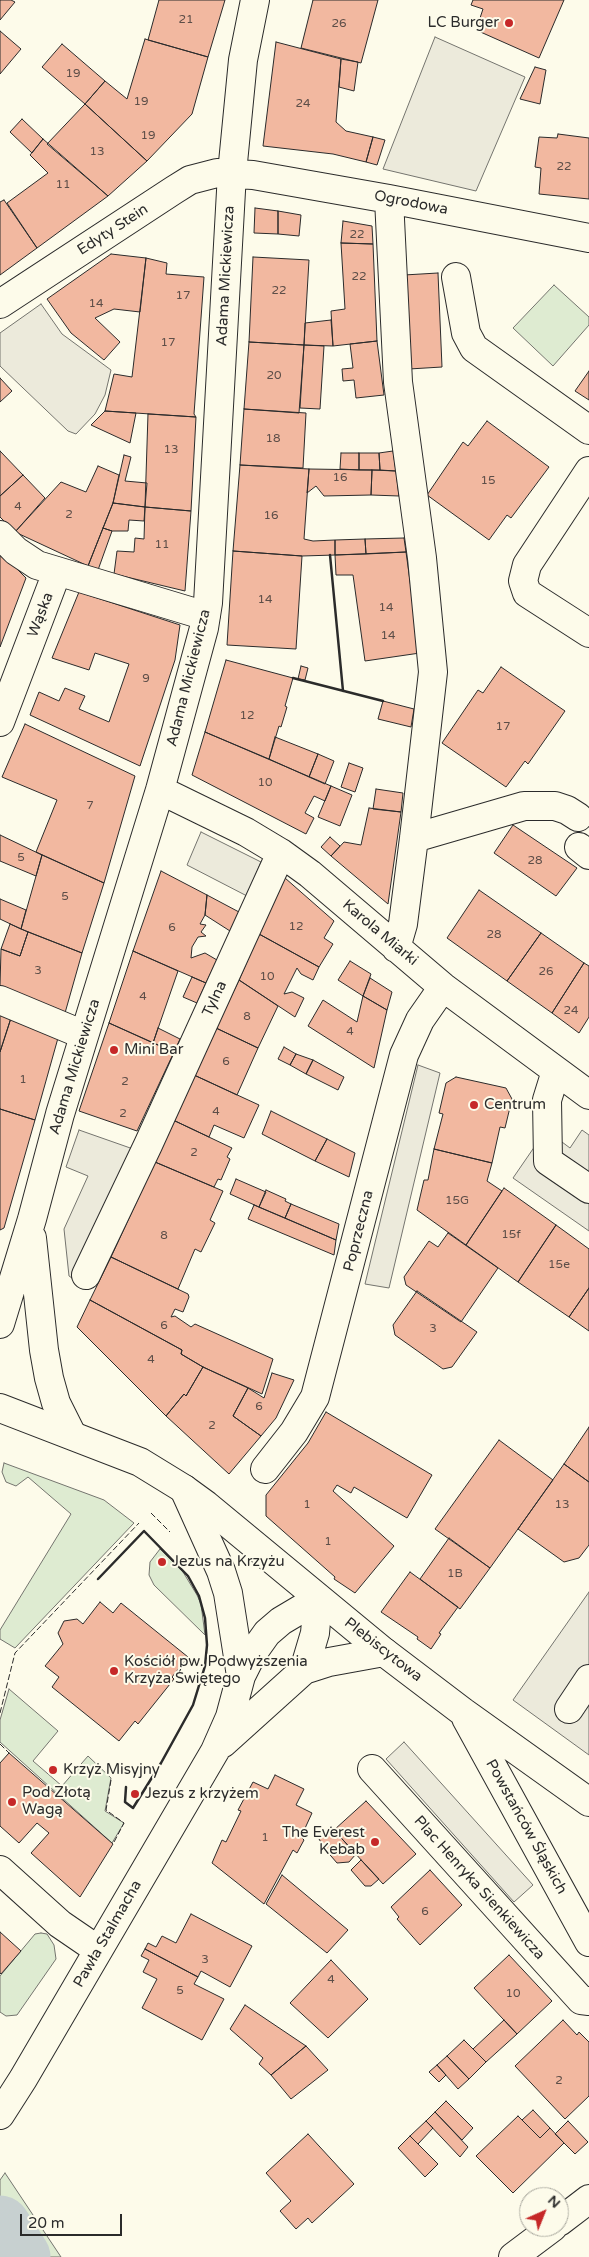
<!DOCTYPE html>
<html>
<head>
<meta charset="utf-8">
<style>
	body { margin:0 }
	#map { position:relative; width:589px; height:2257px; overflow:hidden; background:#fdfbea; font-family:"Varela Round",sans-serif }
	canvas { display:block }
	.north { position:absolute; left:519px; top:2187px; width:50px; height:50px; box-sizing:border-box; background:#fdfbea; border:1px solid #a9a89e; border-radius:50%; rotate:44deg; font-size:14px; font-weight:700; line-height:20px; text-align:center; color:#2b2b2b }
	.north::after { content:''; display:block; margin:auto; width:18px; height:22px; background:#c62828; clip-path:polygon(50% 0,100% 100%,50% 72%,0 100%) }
	.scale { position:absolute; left:20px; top:2214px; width:102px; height:22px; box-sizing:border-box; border:2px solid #2b2b2b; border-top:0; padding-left:6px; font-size:15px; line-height:18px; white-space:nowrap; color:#2b2b2b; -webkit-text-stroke:4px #fdfbea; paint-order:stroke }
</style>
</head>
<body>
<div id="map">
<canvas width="589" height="2257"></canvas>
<div class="north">N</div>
<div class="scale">20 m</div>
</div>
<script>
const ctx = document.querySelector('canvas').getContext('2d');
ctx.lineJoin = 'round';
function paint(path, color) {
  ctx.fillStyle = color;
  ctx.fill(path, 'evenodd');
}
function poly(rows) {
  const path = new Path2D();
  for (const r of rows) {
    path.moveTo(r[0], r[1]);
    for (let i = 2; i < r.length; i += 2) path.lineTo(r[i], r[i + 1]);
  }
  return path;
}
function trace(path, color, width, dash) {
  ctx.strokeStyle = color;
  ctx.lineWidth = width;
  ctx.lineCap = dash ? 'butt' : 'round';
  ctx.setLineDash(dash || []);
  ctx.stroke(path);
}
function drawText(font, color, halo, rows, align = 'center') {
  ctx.font = font + ' "Varela Round",sans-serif';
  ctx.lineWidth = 4;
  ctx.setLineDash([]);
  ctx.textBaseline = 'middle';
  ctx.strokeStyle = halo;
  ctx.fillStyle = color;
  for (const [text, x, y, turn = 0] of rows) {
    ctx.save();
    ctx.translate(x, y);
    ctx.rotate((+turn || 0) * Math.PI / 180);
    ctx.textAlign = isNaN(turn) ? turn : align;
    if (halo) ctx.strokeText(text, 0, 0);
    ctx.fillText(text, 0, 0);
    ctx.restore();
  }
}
const green = poly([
	[554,285,589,317,589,325,553,366,513,328,554,285],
	[4,1463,104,1500,134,1523,15,1648,0,1639,0,1630,71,1514,28,1477,16,1486,6,1482,2,1472,4,1463],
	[160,1549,183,1572,197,1595,201,1604,205,1635,154,1585,149,1575,150,1562,160,1549],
	[9,1689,58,1731,33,1761,62,1786,88,1756,111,1778,105,1811,124,1823,112,1843,0,1742,0,1720,9,1689],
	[41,1933,47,1934,54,1945,56,1959,17,2015,6,2016,0,2012,0,1976,35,1934,41,1933],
	[5,2173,61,2257,0,2257,0,2180,5,2173]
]);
const parking = poly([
	[435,37,525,77,476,191,383,169,435,37],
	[41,304,62,334,111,370,105,395,95,414,76,434,68,431,0,366,0,333,41,304],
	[201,832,261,862,247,896,187,865,201,832],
	[418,1065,440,1073,389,1288,365,1284,418,1065],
	[79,1130,136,1150,75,1280,69,1276,64,1229,88,1176,66,1167,79,1130],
	[546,1130,570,1148,582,1130,589,1135,589,1231,513,1178,546,1130],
	[589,1592,589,1755,513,1700,589,1592],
	[404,1742,533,1885,514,1902,386,1759,404,1742]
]);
const river = poly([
	[0,2226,20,2257]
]);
const building = poly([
	[0,0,11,0,15,2,0,20,0,0],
	[159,0,225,0,208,57,148,40,159,0],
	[313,0,378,0,361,63,301,48,313,0],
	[473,0,564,0,539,58,476,30,483,9,471,5,473,0],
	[0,31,21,49,0,74,0,31],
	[145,39,208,57,192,114,147,161,85,104,105,81,127,99,145,39],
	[276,42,341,59,336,122,346,131,373,137,366,162,333,154,263,146,276,42],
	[62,44,105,81,85,104,42,67,62,44],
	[341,59,358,62,354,91,339,87,341,59],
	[535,67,546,70,540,104,520,99,535,67],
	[85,104,147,161,108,196,47,144,85,104],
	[22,119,43,139,32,153,10,132,22,119],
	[558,134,589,138,589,199,539,194,541,168,535,167,539,137,557,138,558,134],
	[373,137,385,140,377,165,366,162,373,137],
	[43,139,108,196,37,248,7,203,48,173,30,155,43,139],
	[4,200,37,248,0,275,0,202,4,200],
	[255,208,278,211,278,234,254,233,255,208],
	[278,211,301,215,299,236,278,234,278,211],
	[343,221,372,226,373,244,341,243,343,221],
	[341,243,373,244,377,341,333,346,331,311,345,309,341,243],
	[111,254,146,258,140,312,114,309,95,318,120,342,104,360,71,333,47,299,111,254],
	[253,257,309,260,304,345,249,342,253,257],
	[146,258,167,263,166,274,204,277,194,414,196,417,105,411,114,374,132,377,146,258],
	[438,273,442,367,409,369,404,275,438,273],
	[331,320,333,346,304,345,305,323,331,320],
	[377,341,384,395,356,398,354,380,343,381,342,369,353,368,350,344,377,341],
	[249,342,304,345,299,413,244,409,249,342],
	[304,345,324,346,320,409,300,408,304,345],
	[589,371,589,400,575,391,589,371],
	[0,378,12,391,0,402,0,378],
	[244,409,306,413,303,468,240,465,244,409],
	[105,411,136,413,130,443,91,425,105,411],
	[148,414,196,417,191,511,145,507,148,414],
	[487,421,549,467,511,518,507,515,489,540,427,495,463,442,468,446,487,421],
	[0,451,23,475,0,496,0,451],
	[393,451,396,471,380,470,379,453,393,451],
	[341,453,359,453,359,470,340,469,341,453],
	[359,453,379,453,380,470,359,470,359,453],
	[124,455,131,457,125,481,147,483,145,507,113,503,124,455],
	[240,465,309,469,304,539,313,541,335,540,335,555,302,556,233,551,240,465],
	[98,466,119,475,113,503,88,566,15,532,61,482,86,492,98,466],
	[309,469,372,470,371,495,324,496,316,486,307,493,309,469],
	[372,470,396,471,399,496,371,495,372,470],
	[23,475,45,498,15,532,0,517,0,496,23,475],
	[113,503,145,507,144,521,129,520,128,531,112,531,103,528,113,503],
	[145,507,191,511,185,591,114,574,117,551,134,552,135,538,144,539,145,507],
	[103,528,112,531,98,570,88,566,103,528],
	[404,538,406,552,366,554,365,539,404,538],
	[365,539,366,554,335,555,335,540,365,539],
	[233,551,302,556,296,649,227,645,233,551],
	[0,552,26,578,0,647,0,552],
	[406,552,420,653,365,661,353,575,336,575,335,555,406,552],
	[79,592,180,625,175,660,140,766,30,715,39,692,59,701,65,688,85,696,79,709,109,722,129,664,95,653,89,670,52,658,79,592],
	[226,660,293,678,285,706,287,707,281,727,279,726,269,759,205,732,226,660],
	[301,666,308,668,305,680,298,679,301,666],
	[501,667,565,711,528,764,525,761,506,787,442,743,478,690,483,693,501,667],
	[383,701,414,709,411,727,378,719,383,701],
	[25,724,135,776,104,883,36,852,57,800,2,777,25,724],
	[205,732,331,786,325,801,314,796,305,813,314,818,306,834,192,775,205,732],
	[275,737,318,754,309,777,269,759,275,737],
	[318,754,334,761,325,784,309,777,318,754],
	[349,763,363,768,355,792,341,787,349,763],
	[331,786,352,795,340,826,318,817,331,786],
	[376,789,403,793,401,812,373,809,376,789],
	[369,808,401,812,388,904,331,856,344,842,361,845,369,808],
	[513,825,577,868,556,896,494,853,513,825],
	[0,835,42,855,36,876,0,861,0,835],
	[330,837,340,846,331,856,321,847,330,837],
	[42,855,104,883,82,953,21,929,42,855],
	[161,871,207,895,205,915,200,924,206,925,201,932,206,936,198,937,192,947,191,958,205,953,217,960,206,983,133,951,161,871],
	[285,878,334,921,324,938,333,944,319,967,259,934,285,878],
	[479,890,541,933,507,981,447,938,479,890],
	[207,895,239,912,230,931,205,915,207,895],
	[0,899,26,910,21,929,0,919,0,899],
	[10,924,28,932,20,956,1,949,10,924],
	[28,932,82,953,65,1013,0,986,1,949,20,956,28,932],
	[541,933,584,963,552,1013,507,981,541,933],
	[259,934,319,967,313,980,301,974,297,968,284,994,292,992,304,998,295,1017,239,980,259,934],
	[133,951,178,971,153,1043,109,1023,133,951],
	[350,961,371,974,363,996,338,980,350,961],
	[584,963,589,966,589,1017,579,1033,552,1013,584,963],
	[192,977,206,983,197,1003,183,997,192,977],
	[370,978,392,992,387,1010,363,996,370,978],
	[239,980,278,1006,258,1048,216,1028,239,980],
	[363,996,387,1010,374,1068,308,1026,323,1000,357,1022,363,996],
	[0,1014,11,1018,0,1052,0,1014],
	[11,1018,58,1038,35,1120,0,1109,0,1052,11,1018],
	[109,1023,174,1052,137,1131,79,1111,109,1023],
	[158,1028,180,1039,174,1052,153,1043,158,1028],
	[216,1028,258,1048,237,1095,194,1075,216,1028],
	[284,1047,296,1054,290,1065,278,1059,284,1047],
	[296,1054,313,1060,306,1074,290,1065,296,1054],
	[313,1060,344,1077,338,1090,306,1074,313,1060],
	[194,1075,259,1105,244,1138,214,1125,209,1137,173,1120,194,1075],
	[456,1077,506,1088,512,1099,505,1128,500,1127,492,1163,434,1149,443,1114,439,1113,446,1083,456,1077],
	[0,1109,35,1120,4,1228,0,1230,0,1109],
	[271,1111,327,1139,315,1161,262,1134,271,1111],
	[173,1120,232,1148,227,1157,230,1159,221,1180,218,1179,214,1187,155,1162,173,1120],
	[327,1139,355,1153,349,1177,315,1161,327,1139],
	[434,1149,492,1163,487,1181,502,1191,466,1245,417,1210,424,1180,428,1180,434,1149],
	[155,1162,223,1191,210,1220,215,1223,201,1252,195,1249,178,1289,111,1257,155,1162],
	[236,1179,266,1192,259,1207,230,1194,236,1179],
	[504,1188,556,1225,518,1282,466,1245,504,1188],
	[266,1190,286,1199,285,1201,291,1204,285,1218,259,1207,266,1190],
	[291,1204,339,1224,336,1240,285,1218,291,1204],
	[254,1205,336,1240,334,1255,248,1219,254,1205],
	[556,1225,589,1249,589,1288,569,1317,518,1282,556,1225],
	[448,1233,498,1268,461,1322,406,1285,404,1277,429,1241,438,1247,448,1233],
	[111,1257,188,1294,189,1297,183,1312,175,1309,171,1317,175,1316,191,1327,195,1324,273,1359,262,1394,203,1367,181,1354,182,1350,90,1300,111,1257],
	[589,1288,589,1331,569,1317,589,1288],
	[417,1291,477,1332,452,1367,443,1369,395,1335,393,1325,417,1291],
	[90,1300,182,1350,181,1354,203,1367,186,1396,184,1394,166,1416,77,1327,90,1300],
	[203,1367,248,1388,233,1416,261,1436,229,1474,166,1416,184,1394,186,1396,203,1367],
	[272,1373,294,1380,276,1418,261,1436,233,1416,248,1388,264,1398,272,1373],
	[326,1412,432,1475,407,1518,354,1487,351,1493,337,1485,333,1491,394,1546,355,1593,334,1579,335,1577,266,1516,266,1495,308,1443,326,1412],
	[589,1427,589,1482,564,1464,589,1427],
	[499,1440,553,1480,490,1568,435,1529,499,1440],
	[564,1464,589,1482,589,1545,579,1558,564,1562,518,1529,564,1464],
	[449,1538,490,1568,460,1609,420,1579,449,1538],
	[410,1572,458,1607,439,1633,441,1634,431,1649,417,1639,418,1637,381,1612,410,1572],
	[100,1602,113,1613,121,1603,188,1657,172,1677,174,1679,138,1724,135,1721,119,1741,52,1687,59,1677,45,1666,63,1644,58,1633,64,1621,77,1619,83,1624,100,1602],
	[9,1753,113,1844,80,1897,31,1853,49,1833,37,1823,19,1843,0,1826,0,1763,9,1753],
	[275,1775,304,1789,296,1805,312,1813,301,1837,304,1840,297,1853,293,1850,264,1904,212,1863,222,1840,226,1842,241,1811,238,1810,253,1782,268,1789,275,1775],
	[366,1801,416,1854,383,1884,334,1830,366,1801],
	[331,1827,356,1854,349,1862,337,1863,325,1849,319,1839,331,1827],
	[361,1860,379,1879,371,1886,365,1886,351,1870,361,1860],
	[430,1870,462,1905,420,1945,397,1919,399,1917,391,1907,430,1870],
	[282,1875,348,1930,327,1953,266,1904,282,1875],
	[191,1914,252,1946,230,1987,201,1971,198,1977,145,1949,148,1943,156,1947,162,1936,176,1943,191,1914],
	[0,1932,21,1951,1,1974,0,1973,0,1932],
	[145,1949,198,1977,194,1984,224,1999,202,2040,142,2008,157,1979,143,1972,149,1960,141,1956,145,1949],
	[509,1955,552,2001,517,2034,474,1988,509,1955],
	[331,1960,368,1999,328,2038,290,2003,331,1960],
	[245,2005,306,2046,271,2075,259,2064,263,2058,230,2029,245,2005],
	[504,2020,517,2034,486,2062,473,2049,504,2020],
	[563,2020,577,2035,579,2032,589,2042,589,2096,565,2119,515,2066,563,2020],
	[464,2040,486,2062,469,2079,447,2056,464,2040],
	[306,2046,328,2070,291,2099,271,2075,306,2046],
	[447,2056,469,2079,458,2089,437,2065,447,2056],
	[437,2065,446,2075,439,2082,429,2072,437,2065],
	[446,2101,473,2128,462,2140,435,2112,446,2101],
	[533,2110,550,2128,540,2138,522,2120,533,2110],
	[435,2112,468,2147,460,2157,426,2121,435,2112],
	[518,2116,540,2138,550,2128,564,2143,513,2193,476,2156,518,2116],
	[426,2121,433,2128,418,2144,410,2136,426,2121],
	[568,2121,588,2142,575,2154,555,2134,568,2121],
	[308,2134,354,2184,312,2223,308,2218,296,2229,280,2211,291,2201,266,2173,308,2134],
	[410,2136,438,2164,425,2177,398,2148,410,2136]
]);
const minor = poly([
	[389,199,398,382,422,558,433,672,414,838,403,924,396,948],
	[456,277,466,333,474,348,589,430],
	[0,304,174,190,190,180,217,173,253,175,389,199,589,238],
	[589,471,527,565,523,581,527,593,589,633],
	[0,535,16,551,37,565,206,616],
	[0,722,57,572],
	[160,790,246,832,281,853,310,874,443,987,589,1095],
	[414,838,524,806,555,806,567,810,578,817],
	[579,847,589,855],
	[0,1000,84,1035],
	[556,1071,547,1100,548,1161,589,1189],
	[32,1238,44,1350,49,1378,56,1403,72,1435],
	[86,1275,148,1145,281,853],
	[0,1324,32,1219,60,1114,160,790,204,628,208,603,232,173,243,60,255,0],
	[265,1469,294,1432,315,1397,404,1055,420,1020,443,987],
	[184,1489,221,1571,228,1593,241,1676],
	[304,1670,329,1662,384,1652],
	[569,1709,589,1679],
	[223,1743,304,1670,315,1633,318,1599],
	[372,1769,581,2000,589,2001],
	[0,1870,60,1924,98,1950],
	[0,2115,23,2079,215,1751,230,1717,241,1676,252,1654,267,1633,281,1621,318,1599],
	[559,2222,589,2199],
	[513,2257,553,2227]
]);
const major = poly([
	[0,1408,140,1462,184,1489,206,1505,384,1652,463,1712,589,1802],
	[466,1718,589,1942]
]);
const fence = poly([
	[151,1513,170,1532],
	[0,1713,15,1653,139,1523],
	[0,1744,9,1753],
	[111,1780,106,1810,124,1823,113,1844]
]);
const wall = poly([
	[330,555,343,691],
	[293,678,383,701],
	[98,1579,144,1531,188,1576,199,1596,205,1618,207,1645,205,1666,193,1705,161,1763,133,1808,125,1802,126,1787]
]);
const markers = [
	[509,23,5,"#c62828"],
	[114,1050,5,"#c62828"],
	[474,1105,5,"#c62828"],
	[162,1562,5,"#c62828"],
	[114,1671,5,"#c62828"],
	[53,1770,5,"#c62828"],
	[135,1794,5,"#c62828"],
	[12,1802,5,"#c62828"],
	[375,1842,5,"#c62828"]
];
const numberNames = [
	["21",186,20],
	["26",339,24],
	["19",73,74],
	["19",141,102],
	["24",303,104],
	["19",148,136],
	["13",97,152],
	["22",564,167],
	["11",63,185],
	["22",357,235],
	["22",359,277],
	["22",279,291],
	["17",183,296],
	["14",96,304],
	["17",168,343],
	["20",274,376],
	["18",273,439],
	["13",171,450],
	["16",340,478],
	["15",488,481],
	["4",18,507],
	["2",69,515],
	["16",271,516],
	["11",162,545],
	["14",265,600],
	["14",386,608],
	["14",388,636],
	["9",146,679],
	["12",247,716],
	["17",503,727],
	["10",265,783],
	["7",90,806],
	["5",21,858],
	["28",535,861],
	["5",65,897],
	["12",296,927],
	["6",172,928],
	["28",494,935],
	["3",38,971],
	["26",546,972],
	["10",267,977],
	["4",143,997],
	["24",571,1011],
	["8",247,1017],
	["4",350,1032],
	["6",226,1062],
	["1",23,1080],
	["2",125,1082],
	["4",216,1112],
	["2",123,1114],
	["2",194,1153],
	["15G",457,1201],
	["15f",511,1235],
	["8",164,1236],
	["15e",559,1265],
	["6",164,1326],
	["3",433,1329],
	["4",151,1360],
	["6",259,1407],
	["2",212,1426],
	["1",307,1505],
	["13",562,1505],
	["1",328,1542],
	["1B",455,1574],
	["1",265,1838],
	["6",425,1912],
	["3",205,1960],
	["4",331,1980],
	["5",180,1991],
	["10",513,1994],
	["2",559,2081]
];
const poiNames = [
	["LC Burger",499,23,"right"],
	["Mini Bar",124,1050],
	["Centrum",484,1105],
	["Jezus na Krzyżu",172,1562],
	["Kościół pw. Podwyższenia",124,1662],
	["Krzyża Świętego",124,1679],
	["Krzyż Misyjny",63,1770],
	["Pod Złotą",22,1793],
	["Wagą",22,1810],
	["Jezus z krzyżem",145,1794],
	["The Everest",365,1833,"right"],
	["Kebab",365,1850,"right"]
];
const streetNames = [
	["Ogrodowa",411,203,11],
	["Edyty Stein",113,230,-33],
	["Adama Mickiewicza",226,276,-87],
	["Wąska",41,615,-69],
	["Adama Mickiewicza",189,678,-76],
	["Karola Miarki",380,933,40],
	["Tylna",215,999,-65],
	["Adama Mickiewicza",75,1067,-73],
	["Poprzeczna",359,1231,-76],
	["Plebiscytowa",383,1650,38],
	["Powstańców Śląskich",526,1827,61],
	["Plac Henryka Sienkiewicza",479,1888,48],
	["Pawła Stalmacha",108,1934,-60]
];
paint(green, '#deebd1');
trace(green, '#74746e', 1);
paint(parking, '#eceadb');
trace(parking, '#74746e', 1);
trace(river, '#c7d0d0', 61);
paint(building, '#f2b8a0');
trace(building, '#2b2b2b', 1);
trace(minor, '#2b2b2b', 30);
trace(major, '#2b2b2b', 30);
trace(minor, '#fdfbea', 28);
trace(major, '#fdfbea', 28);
trace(fence, '#2b2b2b', 1, [6, 2.5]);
trace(wall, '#2b2b2b', 2.5);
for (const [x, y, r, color] of markers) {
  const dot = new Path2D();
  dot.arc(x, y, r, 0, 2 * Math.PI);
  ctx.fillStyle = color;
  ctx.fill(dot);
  trace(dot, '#fdfbea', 2);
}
drawText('12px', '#5d4e48', null, numberNames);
drawText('15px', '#2b2b2b', '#fdfbea', poiNames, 'left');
drawText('15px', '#2b2b2b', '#fdfbea', streetNames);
</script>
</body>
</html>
